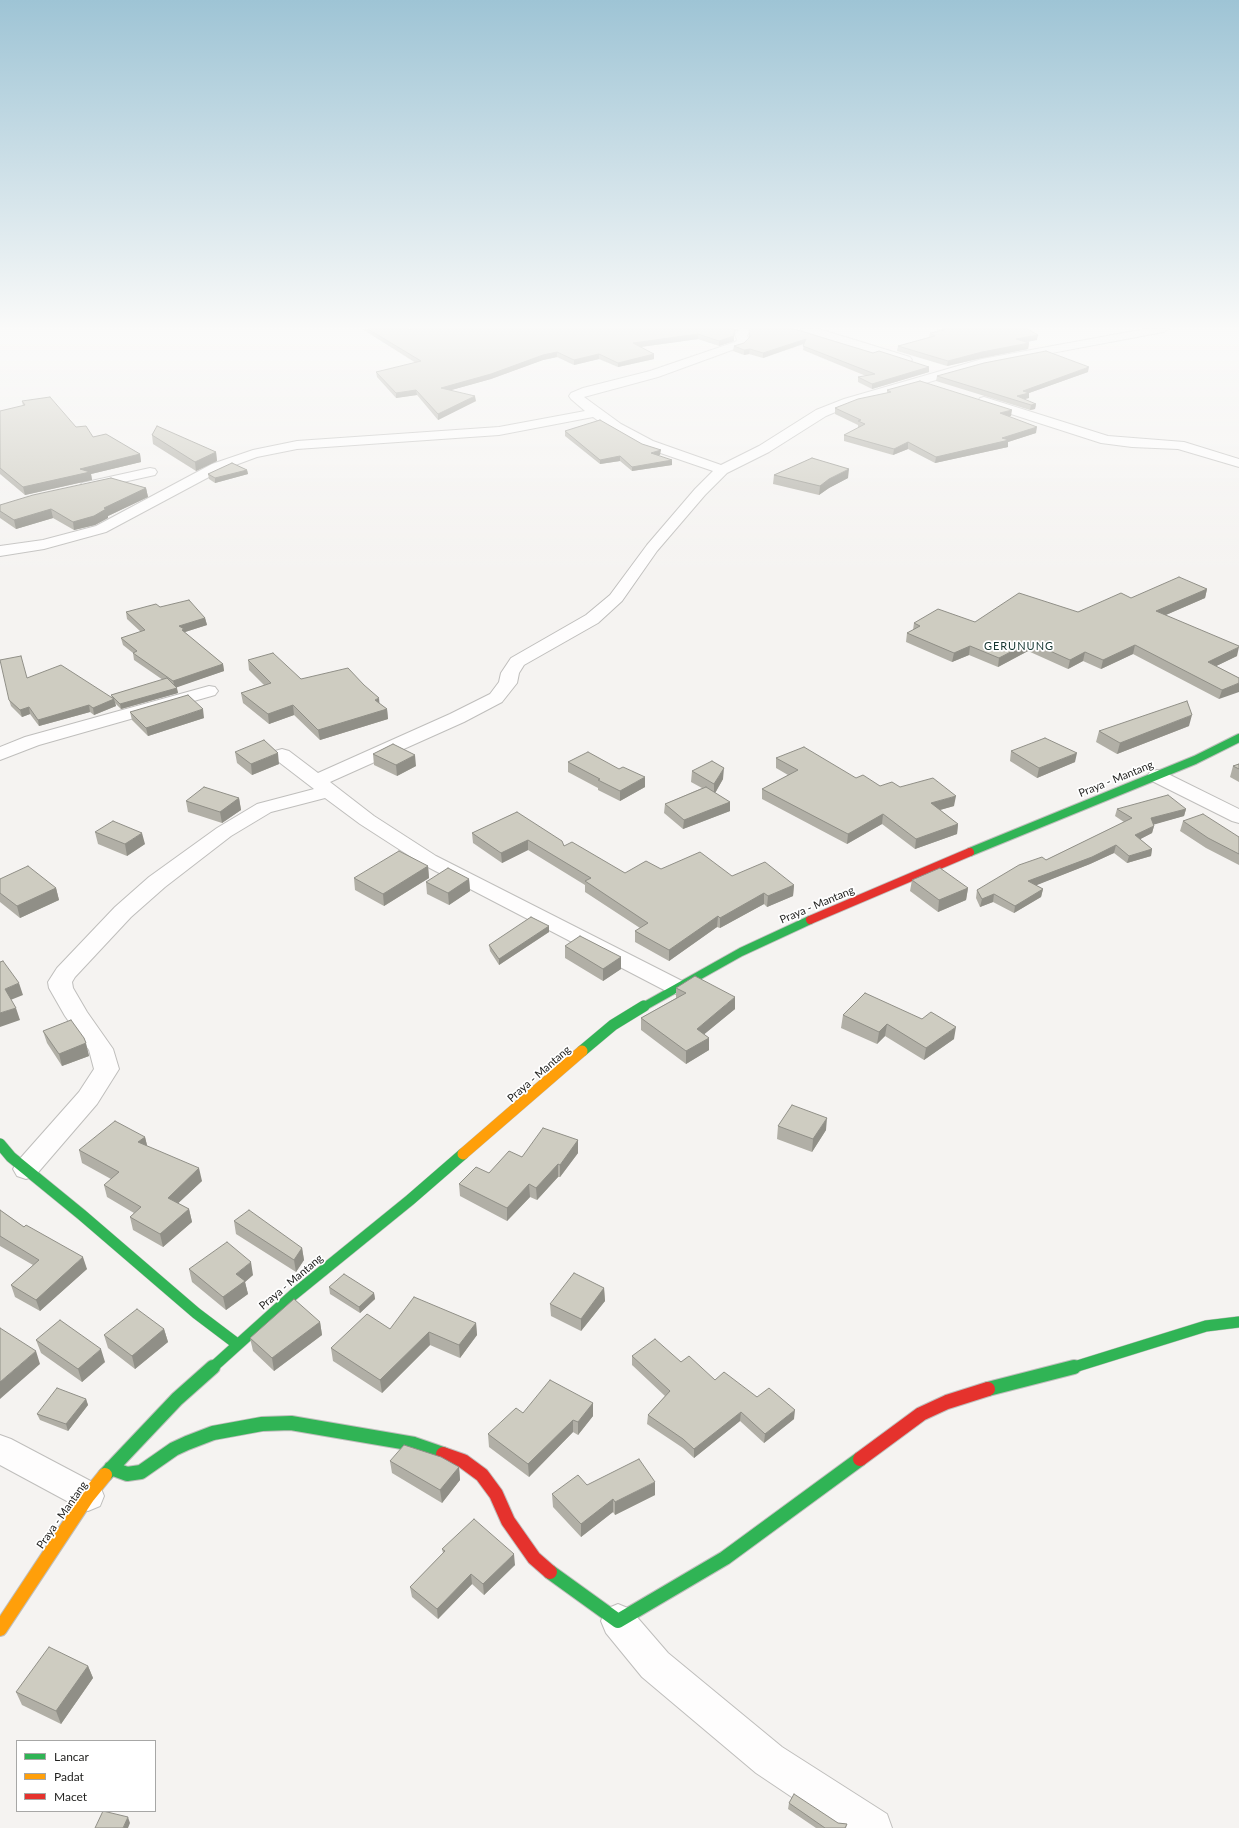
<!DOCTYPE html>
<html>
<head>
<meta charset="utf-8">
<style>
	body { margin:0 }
	#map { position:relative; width:1239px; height:1828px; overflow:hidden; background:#f5f3f1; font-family:Lato,sans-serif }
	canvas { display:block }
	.legend { position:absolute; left:16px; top:1740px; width:140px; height:72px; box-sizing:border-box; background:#fff; border:1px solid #a7a7a6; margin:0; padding:5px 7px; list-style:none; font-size:12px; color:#232321 }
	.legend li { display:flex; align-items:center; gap:8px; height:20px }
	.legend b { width:20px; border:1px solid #a7a7a6 }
</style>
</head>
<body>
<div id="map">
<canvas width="1239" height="1828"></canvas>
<ul class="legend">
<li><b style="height:5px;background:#30b455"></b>Lancar</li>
<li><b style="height:5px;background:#ff9f0a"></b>Padat</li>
<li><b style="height:5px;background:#e5322d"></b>Macet</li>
</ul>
</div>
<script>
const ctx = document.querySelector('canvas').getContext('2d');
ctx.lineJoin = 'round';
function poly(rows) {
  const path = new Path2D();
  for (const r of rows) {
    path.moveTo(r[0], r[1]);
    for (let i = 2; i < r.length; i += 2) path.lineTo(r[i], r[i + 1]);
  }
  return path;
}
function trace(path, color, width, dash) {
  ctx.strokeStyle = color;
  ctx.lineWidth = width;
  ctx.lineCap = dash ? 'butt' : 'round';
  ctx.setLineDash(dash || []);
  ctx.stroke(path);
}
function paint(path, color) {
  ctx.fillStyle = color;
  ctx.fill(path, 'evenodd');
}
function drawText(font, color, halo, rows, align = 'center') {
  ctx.font = font + ' Lato,sans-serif';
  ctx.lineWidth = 3.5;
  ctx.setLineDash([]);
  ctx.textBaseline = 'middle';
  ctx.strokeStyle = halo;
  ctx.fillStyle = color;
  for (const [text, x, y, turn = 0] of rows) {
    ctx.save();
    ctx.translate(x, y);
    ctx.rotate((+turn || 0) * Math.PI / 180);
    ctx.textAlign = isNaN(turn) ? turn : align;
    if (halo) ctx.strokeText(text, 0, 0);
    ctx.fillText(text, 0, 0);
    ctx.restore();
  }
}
const street = poly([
	[740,329,753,329,747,335,749,341,743,346,658,377,584,397,621,424,653,441,721,465,759,446,816,410,844,399,982,359,1145,329,1169,329,1163,332,983,366,852,405,826,416,769,452,727,473,705,495,657,551,622,601,598,623,524,665,519,673,517,683,502,702,464,722,330,782,374,816,436,856,684,982,688,987,684,992,676,994,668,992,422,864,360,824,325,798,271,812,231,836,165,887,131,917,75,977,72,982,73,988,87,1012,113,1049,119,1069,97,1104,35,1176,26,1179,17,1176,13,1169,17,1162,79,1092,94,1069,89,1050,65,1016,49,988,48,982,57,968,115,907,149,877,217,828,257,804,314,789,275,759,272,755,275,751,282,749,289,751,318,773,450,714,490,694,499,682,501,673,511,658,586,615,610,595,647,545,695,489,713,471,643,447,611,430,593,417,499,435,297,449,257,457,222,470,106,532,44,549,0,556,0,546,43,540,96,526,212,464,253,450,297,441,499,427,585,411,571,399,569,396,571,393,583,388,650,371,735,342,737,340,735,334,740,329],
	[801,329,819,329,910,357,912,360,906,364,902,363,803,331,801,329],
	[984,397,1108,436,1184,442,1239,459,1239,467,1178,449,1132,447,1101,443,980,404,978,401,980,398,984,397],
	[150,468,155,469,157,472,155,475,87,490,82,489,80,486,82,483,150,468],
	[209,686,215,687,218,691,215,695,39,745,0,760,0,747,25,737,209,686],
	[1157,770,1164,772,1239,809,1239,823,1232,821,1150,780,1147,776,1150,772,1157,770],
	[0,1435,11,1439,100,1486,104,1496,100,1506,88,1511,76,1506,0,1465,0,1435],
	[618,1604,630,1609,668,1653,782,1747,887,1814,892,1828,838,1828,756,1773,642,1677,606,1633,601,1621,606,1609,618,1604]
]);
const fastFar2 = poly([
	[970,852,1195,760,1239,738],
	[643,1007,741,952,810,920]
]);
const fastFar1 = poly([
	[582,1051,613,1025,644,1006],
	[0,1144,11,1157,82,1215,196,1313,237,1344],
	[212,1368,293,1295,410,1200,463,1154],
	[1071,1368,1206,1326,1239,1322]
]);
const fast = poly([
	[988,1389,1074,1367],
	[111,1468,127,1474,141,1472,174,1449,187,1443,213,1433,262,1424,291,1423,414,1444,443,1454],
	[105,1475,177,1399,213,1367],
	[550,1572,618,1621,725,1558,860,1459]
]);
const slowFar1 = poly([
	[463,1154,582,1051]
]);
const slow = poly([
	[0,1629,88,1496,105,1475]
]);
const jamFar1 = poly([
	[810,920,970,852]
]);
const jam = poly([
	[443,1454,463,1461,482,1475,496,1494,508,1521,534,1558,550,1572],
	[860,1459,921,1414,947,1402,988,1389]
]);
const wall = poly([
	[362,329,738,329,734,333,734,341,719,346,698,339,641,347,654,354,654,359,618,367,599,359,574,365,557,357,543,360,491,379,451,390,476,401,438,420,417,395,396,398,377,377,376,372,416,363],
	[937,329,1028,329,1037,340,1026,342,1029,343,1028,349,982,358,947,366,897,351,898,346,929,337,930,333,937,332],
	[749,331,873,353,929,367,929,372,872,389,858,382,858,377,866,376,803,350,804,344,763,358,749,354,744,355,733,351,734,346,744,343,749,338],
	[1088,372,1029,393,1029,398,1024,399,1036,404,1035,409,1030,410,936,381,937,376],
	[887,390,1011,416,1009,416,1036,433,1008,442,1008,447,935,463,908,449,893,455,844,441,844,435,859,428,858,427,858,425,835,414,835,408,887,393],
	[22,401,76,427,93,437,140,454,141,462,91,474,92,480,25,495,0,474,0,411,23,406],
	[565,431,660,455,658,455,672,465,632,471,620,461,600,464,565,436],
	[152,435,216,452,217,461,196,471,153,444],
	[247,470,248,474,215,483,209,479,208,474],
	[774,475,848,478,829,488,819,495,773,484],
	[146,488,148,497,108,516,108,518,95,525,74,530,53,518,16,529,0,518,0,505],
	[1207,589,1205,598,1166,615,1237,656,1216,666,1239,678,1219,699,1133,654,1101,669,1083,661,1068,669,1028,651,998,667,969,655,952,662,906,642,907,633,913,630,914,623,975,622,1078,612,1131,598],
	[160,607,205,618,207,625,185,632,185,633,223,664,224,671,176,687,178,693,121,709,115,703,116,706,94,715,90,712,39,726,30,714,22,717,11,706,9,700,27,678,112,698,111,695,163,680,134,660,133,653,123,645,121,638,141,632,127,619,126,612],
	[248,660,301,679,379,703,387,709,388,719,320,740,294,715,269,724,243,703,241,693,264,685,249,670],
	[130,712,204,718,148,736,132,720],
	[1189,726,1117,754,1096,742,1099,731],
	[1011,751,1075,762,1037,778,1010,761],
	[235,752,279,764,252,775,237,763],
	[373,754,416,766,397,776,374,765],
	[776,758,856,778,880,786,900,787,954,806,940,810,958,824,957,834,915,849,882,824,847,844,762,799,762,789,788,775,776,768],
	[568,762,645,787,620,801,598,790,598,788,568,772],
	[1239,764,1239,782,1230,777,1233,766],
	[692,771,723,779,715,793,730,802,730,811,683,829,664,813,665,804,702,788,691,782],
	[239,798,241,810,222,823,188,812,186,801],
	[1117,809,1186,809,1184,816,1154,824,1154,826,1152,833,1140,839,1152,849,1151,856,1127,863,1114,853,1090,864,1036,885,1043,889,1041,897,1014,913,993,902,980,907,976,898,977,890,1046,860,1124,822,1115,816],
	[517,812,564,846,625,873,661,869,732,876,794,885,793,896,767,907,764,904,720,928,717,927,669,961,635,942,635,931,640,928,585,892,585,885,528,850,502,863,473,843,472,833],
	[1183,821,1239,837,1239,865,1206,848,1180,831],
	[95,832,145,844,127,856,98,844],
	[428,866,429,878,384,906,355,890,354,878],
	[0,879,56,888,59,900,20,918,0,902],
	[469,879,470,891,449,905,427,894,426,882],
	[912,880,968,888,966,900,938,912,910,891],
	[549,926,549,932,499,965,490,951,489,945],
	[565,946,621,957,621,969,603,981,565,958],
	[676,988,735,1009,704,1034,709,1038,709,1050,686,1064,641,1030,641,1018,676,998],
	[865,993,954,1039,924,1060,885,1036,877,1044,841,1028,843,1015],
	[43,1031,84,1038,89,1056,62,1066,47,1043],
	[778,1126,826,1130,812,1152,777,1139],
	[145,1137,147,1146,202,1181,178,1203,189,1209,192,1222,163,1247,133,1230,130,1217,134,1213,107,1197,104,1185,111,1179,82,1163,79,1150],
	[578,1140,578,1153,560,1177,558,1177,537,1200,530,1197,507,1221,460,1196,459,1184,489,1173,522,1157],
	[0,1210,24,1227,87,1269,40,1311,15,1297,11,1285,33,1265,0,1246],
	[234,1221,302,1248,304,1260,296,1272,236,1234],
	[189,1269,253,1275,245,1282,248,1294,226,1310,192,1282],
	[329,1287,374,1293,375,1299,360,1313,330,1294],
	[604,1288,605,1301,581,1331,551,1316,550,1304],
	[320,1322,322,1335,274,1371,253,1351,250,1338],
	[476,1323,477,1335,460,1358,430,1345,382,1393,333,1361,331,1348,390,1329],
	[164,1329,168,1342,135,1369,108,1348,104,1335],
	[36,1340,105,1362,82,1382,41,1353],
	[632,1356,681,1362,715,1380,757,1397,794,1419,764,1443,740,1421,694,1458,683,1448,647,1424,648,1415,665,1396,632,1365],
	[86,1399,88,1405,68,1431,40,1420,37,1414],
	[593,1403,593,1416,578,1435,573,1432,529,1477,489,1447,488,1434,523,1413],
	[390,1461,459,1467,460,1480,442,1503,392,1473],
	[587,1485,655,1495,615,1515,613,1512,581,1537,553,1507,552,1494],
	[442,1549,515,1565,484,1595,472,1584,438,1619,412,1597,410,1587,443,1553],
	[88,1666,93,1678,61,1724,22,1705,16,1692],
	[789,1803,838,1823,847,1824,846,1828,816,1828,788,1809]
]);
const shadedWall = poly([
	[734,329,738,329,734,333],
	[698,334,698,339,633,348,633,343],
	[1038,335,1037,340,1016,344,1016,339],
	[734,336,734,341,719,346,719,341],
	[806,339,805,343,763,358,763,353],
	[1029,343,1028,349,982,358,947,366,948,361,982,352],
	[750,349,749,354,744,355,744,350],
	[557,352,557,357,543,360,491,379,441,393,441,388,543,355],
	[599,354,599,359,574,365,574,360],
	[654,354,654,359,618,367,618,363],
	[929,367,929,372,872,389,872,384],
	[1089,367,1088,372,1029,393,1029,398,1017,401,1017,396,1023,391],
	[416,390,417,395,396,398,396,393],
	[475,396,476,401,438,420,438,414],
	[1036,404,1035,409,1030,410,1031,405],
	[1012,410,1011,416,999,419,1000,413],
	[1037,427,1036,433,1008,442,1008,447,935,463,936,457,1002,438],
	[908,442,908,449,893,455,894,449],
	[661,450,660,455,651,457,651,453],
	[216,452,217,461,196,471,195,462],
	[140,454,141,462,91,474,92,480,25,495,23,487,80,469],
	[620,456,620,461,600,464,600,460],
	[672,460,672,465,632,471,632,467],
	[849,469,848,478,829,488,819,495,820,486,829,479],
	[247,470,248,474,215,483,215,478],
	[146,488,148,497,108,516,108,518,95,525,74,530,73,522,104,508],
	[51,509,53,518,16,529,14,520],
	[1207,589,1205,598,1154,620,1156,611],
	[205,618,207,625,185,632,186,636,179,626],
	[1030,642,1028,651,998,667,999,658],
	[1135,645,1133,654,1101,669,1103,660],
	[970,646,969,655,952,662,954,653],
	[1239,647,1237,656,1206,671,1208,662],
	[1085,652,1083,661,1068,669,1070,660],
	[223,664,224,671,175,688,173,681],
	[1239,683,1239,692,1219,699,1222,690],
	[177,688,178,693,121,709,120,704],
	[379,698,380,709,375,700],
	[114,699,116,706,94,715,93,708],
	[89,705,90,712,39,726,38,720],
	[293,705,294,715,269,724,268,714],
	[29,707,30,714,22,717,20,710],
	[203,709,204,718,148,736,146,728],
	[387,709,388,719,320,740,318,730],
	[1192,715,1189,726,1117,754,1120,743],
	[278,753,279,764,252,775,251,764],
	[1077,753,1075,762,1037,778,1039,768],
	[415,755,416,766,397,776,396,765],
	[724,768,723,779,714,795,714,784],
	[645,777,645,787,620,801,620,791],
	[956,796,954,806,929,813,931,803],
	[239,798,241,810,222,823,220,812],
	[730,802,730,811,683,829,684,820],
	[1186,809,1184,816,1149,826,1151,818],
	[883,814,882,824,847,844,848,834],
	[958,824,957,834,915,849,916,839],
	[1154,826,1152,833,1133,843,1135,835],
	[142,833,145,844,127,856,125,844],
	[528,840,528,850,502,863,501,853],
	[1116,845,1114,853,1090,864,1027,889,1028,881],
	[1152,849,1151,856,1127,863,1129,856],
	[428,866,429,878,384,906,383,894],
	[469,879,470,891,449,905,448,893],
	[794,885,793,896,767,907,768,896],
	[56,888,59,900,20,918,17,906],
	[968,888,966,900,938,912,939,900],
	[1043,889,1041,897,1014,913,1015,906],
	[764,893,764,904,720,928,720,918],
	[994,894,993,902,980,907,982,899],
	[718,916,717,927,669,961,669,950],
	[549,926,549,932,499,965,499,959],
	[621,957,621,969,603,981,603,969],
	[19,983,23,995,8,1001,5,989],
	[735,997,735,1009,696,1041,697,1029],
	[16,1008,20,1020,0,1027,0,1013],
	[887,1024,885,1036,877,1044,879,1032],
	[956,1027,954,1039,924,1060,926,1048],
	[709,1038,709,1050,686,1064,686,1051],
	[86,1043,89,1056,62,1066,59,1054],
	[827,1118,826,1130,812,1152,813,1139],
	[145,1137,148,1149,138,1142],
	[578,1140,578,1153,560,1177,560,1165],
	[558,1164,558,1177,537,1200,536,1188],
	[199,1168,202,1181,171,1210,168,1198],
	[529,1184,530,1197,507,1221,507,1208],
	[189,1209,192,1222,163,1247,160,1234],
	[302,1248,304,1260,296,1272,294,1260],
	[83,1257,87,1269,40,1311,36,1300],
	[251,1262,253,1275,245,1282,248,1294,226,1310,223,1297,236,1274],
	[604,1288,605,1301,581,1331,581,1319],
	[374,1293,375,1299,360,1313,359,1307],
	[320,1322,322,1335,274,1371,272,1358],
	[476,1323,477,1335,460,1358,459,1345],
	[164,1329,168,1342,135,1369,132,1356],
	[429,1332,430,1345,382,1393,380,1380],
	[101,1349,105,1362,82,1382,78,1369],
	[36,1351,40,1364,0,1399,0,1382],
	[86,1399,88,1405,68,1431,66,1424],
	[593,1403,593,1416,578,1435,578,1422],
	[795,1410,794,1419,764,1443,765,1434],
	[741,1412,740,1421,694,1458,694,1449],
	[573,1420,573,1432,529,1477,528,1464],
	[459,1467,460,1480,442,1503,440,1490],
	[655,1482,655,1495,615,1515,615,1502],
	[613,1499,613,1512,581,1537,581,1524],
	[514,1554,515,1565,484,1595,483,1584],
	[471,1574,472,1584,438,1619,437,1609],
	[88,1666,93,1678,61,1724,56,1711],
	[128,1817,130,1823,128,1828,123,1828]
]);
const building = poly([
	[368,329,409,329,411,330,410,329,734,329,734,336,719,341,698,334,633,343,654,354,618,363,599,354,574,360,557,352,543,355,491,374,441,388,475,396,438,414,416,390,396,393,376,372,421,361,368,329],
	[750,329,794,329,873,353,879,351,929,367,872,384,858,377,875,374,803,346,806,339,763,353,750,349,744,350,734,346,744,343,750,337,749,331,750,329],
	[942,329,1028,329,1038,335,1016,339,1029,343,982,352,948,361,898,346,935,336,930,333,945,330,942,329],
	[1046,351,1089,367,1023,391,1029,393,1017,396,1036,404,1031,405,937,376,984,363,1046,351],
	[920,381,1012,410,1000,413,1037,427,1002,438,1009,440,936,457,908,442,894,449,844,435,865,424,858,421,861,420,835,408,858,399,891,392,887,390,920,381],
	[50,397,76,427,86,426,93,437,106,434,140,454,80,469,90,472,23,487,0,468,0,411,25,405,22,401,50,397],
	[600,420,642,444,661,450,651,453,672,460,632,467,620,456,600,460,565,431,600,420],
	[157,426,216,452,195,462,152,435,157,426],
	[812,458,849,469,829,479,820,486,774,475,812,458],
	[232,463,247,470,215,478,208,474,232,463],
	[111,478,146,488,104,508,106,509,94,516,73,522,51,509,14,520,0,511,0,505,33,495,111,478],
	[1179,577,1207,589,1156,611,1239,646,1239,647,1208,662,1239,678,1239,683,1222,690,1135,645,1103,660,1085,652,1070,660,1030,642,999,658,970,646,954,653,907,633,920,626,914,623,938,609,975,622,1019,593,1078,612,1121,593,1131,598,1179,577],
	[189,600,205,618,179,626,184,629,182,630,223,664,173,681,133,653,137,651,121,638,145,630,126,612,156,604,160,607,189,600],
	[273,653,301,679,348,668,364,685,379,698,375,700,387,709,318,730,293,705,268,714,241,693,271,683,248,660,273,653],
	[21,656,27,678,61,665,114,699,93,708,89,705,38,720,29,707,20,710,9,700,0,660,21,656],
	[167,678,177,688,120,704,111,695,167,678],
	[188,695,203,709,146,728,130,712,188,695],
	[1187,701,1192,715,1120,743,1099,731,1187,701],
	[1045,738,1077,753,1039,768,1011,751,1045,738],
	[264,740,278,753,251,764,235,752,264,740],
	[393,744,415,755,396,765,373,754,393,744],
	[804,747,856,778,863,775,880,786,892,782,900,787,933,778,956,796,931,803,958,824,916,839,883,814,848,834,762,789,798,770,776,758,804,747],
	[588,752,619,769,623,767,645,777,620,791,598,780,600,779,568,762,588,752],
	[712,761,724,768,714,784,692,771,712,761],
	[1239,764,1239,769,1233,766,1239,764],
	[204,787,239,798,220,812,186,801,204,787],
	[706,787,730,802,684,820,665,804,706,787],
	[1168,795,1186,809,1151,818,1154,826,1135,835,1152,849,1129,856,1116,845,1092,857,1028,881,1043,889,1015,906,994,894,982,899,977,890,1019,865,1042,857,1046,860,1132,818,1117,809,1168,795],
	[517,812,562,841,564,846,572,842,625,873,646,861,661,869,700,852,732,876,765,862,794,885,768,896,764,893,720,918,718,916,669,950,635,931,648,923,585,881,591,878,528,840,501,853,472,833,517,812],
	[1203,814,1239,837,1239,854,1208,838,1183,821,1203,814],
	[113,821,142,833,125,844,95,832,113,821],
	[399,851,428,866,383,894,354,878,399,851],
	[28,866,56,888,17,906,0,893,0,879,28,866],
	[448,868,469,879,448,893,426,882,448,868],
	[940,868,968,888,939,900,912,880,940,868],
	[531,917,549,926,499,959,489,945,531,917],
	[580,936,621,957,603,969,565,946,580,936],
	[3,961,19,983,5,989,16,1008,0,1013,0,962,3,961],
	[695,976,735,997,697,1029,709,1038,686,1051,641,1018,686,993,676,988,695,976],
	[865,993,922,1019,931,1012,956,1027,926,1048,887,1024,879,1032,843,1015,865,993],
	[71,1020,84,1038,86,1043,59,1054,43,1031,71,1020],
	[792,1105,827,1118,813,1139,778,1126,792,1105],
	[115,1121,145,1137,138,1142,199,1168,168,1198,189,1209,160,1234,130,1217,141,1207,104,1185,119,1172,79,1150,115,1121],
	[543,1128,578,1140,560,1165,558,1164,536,1188,529,1184,507,1208,459,1184,476,1167,489,1173,509,1151,522,1157,543,1128],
	[0,1210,24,1227,26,1225,83,1257,36,1300,11,1285,39,1260,0,1236,0,1210],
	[249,1210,302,1248,294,1260,234,1221,249,1210],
	[227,1242,251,1262,236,1274,245,1281,223,1297,189,1269,227,1242],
	[574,1273,604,1288,581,1319,550,1304,574,1273],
	[344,1274,374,1293,359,1307,329,1287,344,1274],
	[414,1297,476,1323,459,1345,429,1332,380,1380,331,1348,367,1314,390,1329,414,1297],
	[294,1299,320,1322,272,1358,250,1338,294,1299],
	[137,1309,164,1329,132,1356,104,1335,137,1309],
	[60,1320,101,1349,78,1369,36,1340,60,1320],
	[0,1328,36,1351,0,1382,0,1328],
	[655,1339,681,1362,689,1356,715,1380,724,1372,757,1397,769,1388,795,1410,765,1434,741,1412,694,1449,683,1439,648,1415,670,1391,632,1356,655,1339],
	[550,1380,593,1403,578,1422,573,1420,528,1464,488,1434,516,1408,523,1413,550,1380],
	[57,1388,86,1399,66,1424,37,1414,57,1388],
	[404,1445,441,1457,459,1467,440,1490,390,1461,404,1445],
	[639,1459,655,1482,615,1502,613,1499,581,1524,552,1494,578,1475,587,1485,639,1459],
	[474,1519,514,1554,483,1584,471,1574,437,1609,410,1587,445,1551,442,1549,474,1519],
	[49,1647,88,1666,56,1711,16,1692,49,1647],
	[794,1794,838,1823,847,1824,845,1828,825,1828,789,1803,794,1794],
	[103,1811,128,1817,123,1828,95,1828,103,1811]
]);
const farQuarternames = [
	["GERUNUNG",1019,646]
];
const streetNames = [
	["Praya - Mantang",1116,779,-22],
	["Praya - Mantang",817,905,-23],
	["Praya - Mantang",539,1074,-41],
	["Praya - Mantang",291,1282,-40],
	["Praya - Mantang",62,1515,-55]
];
trace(street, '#bfbebc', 2);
trace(fastFar2, '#bfbebc', 10);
trace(fastFar1, '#bfbebc', 12);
trace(fast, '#bfbebc', 16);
trace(slowFar1, '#bfbebc', 12);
trace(slow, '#bfbebc', 16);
trace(jamFar1, '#bfbebc', 10);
trace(jam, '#bfbebc', 16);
paint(street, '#fefdfd');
trace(fastFar2, '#30b455', 8);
trace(fastFar1, '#30b455', 11);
trace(fast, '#30b455', 14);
trace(slowFar1, '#ff9f0a', 11);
trace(slow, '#ff9f0a', 14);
trace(jamFar1, '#e5322d', 8);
trace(jam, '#e5322d', 14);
paint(wall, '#b1afa6');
paint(shadedWall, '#908f87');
paint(building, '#ceccc1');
trace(building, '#908f87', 1);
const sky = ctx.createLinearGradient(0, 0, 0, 585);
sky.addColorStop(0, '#9ec4d5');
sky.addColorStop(0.56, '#fafaf9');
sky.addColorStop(1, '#fafaf900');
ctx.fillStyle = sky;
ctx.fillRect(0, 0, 1239, 585);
ctx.letterSpacing = '1px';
drawText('11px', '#153631', '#fff', farQuarternames);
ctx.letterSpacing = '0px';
drawText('11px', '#232321', '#fff', streetNames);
</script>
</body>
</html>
